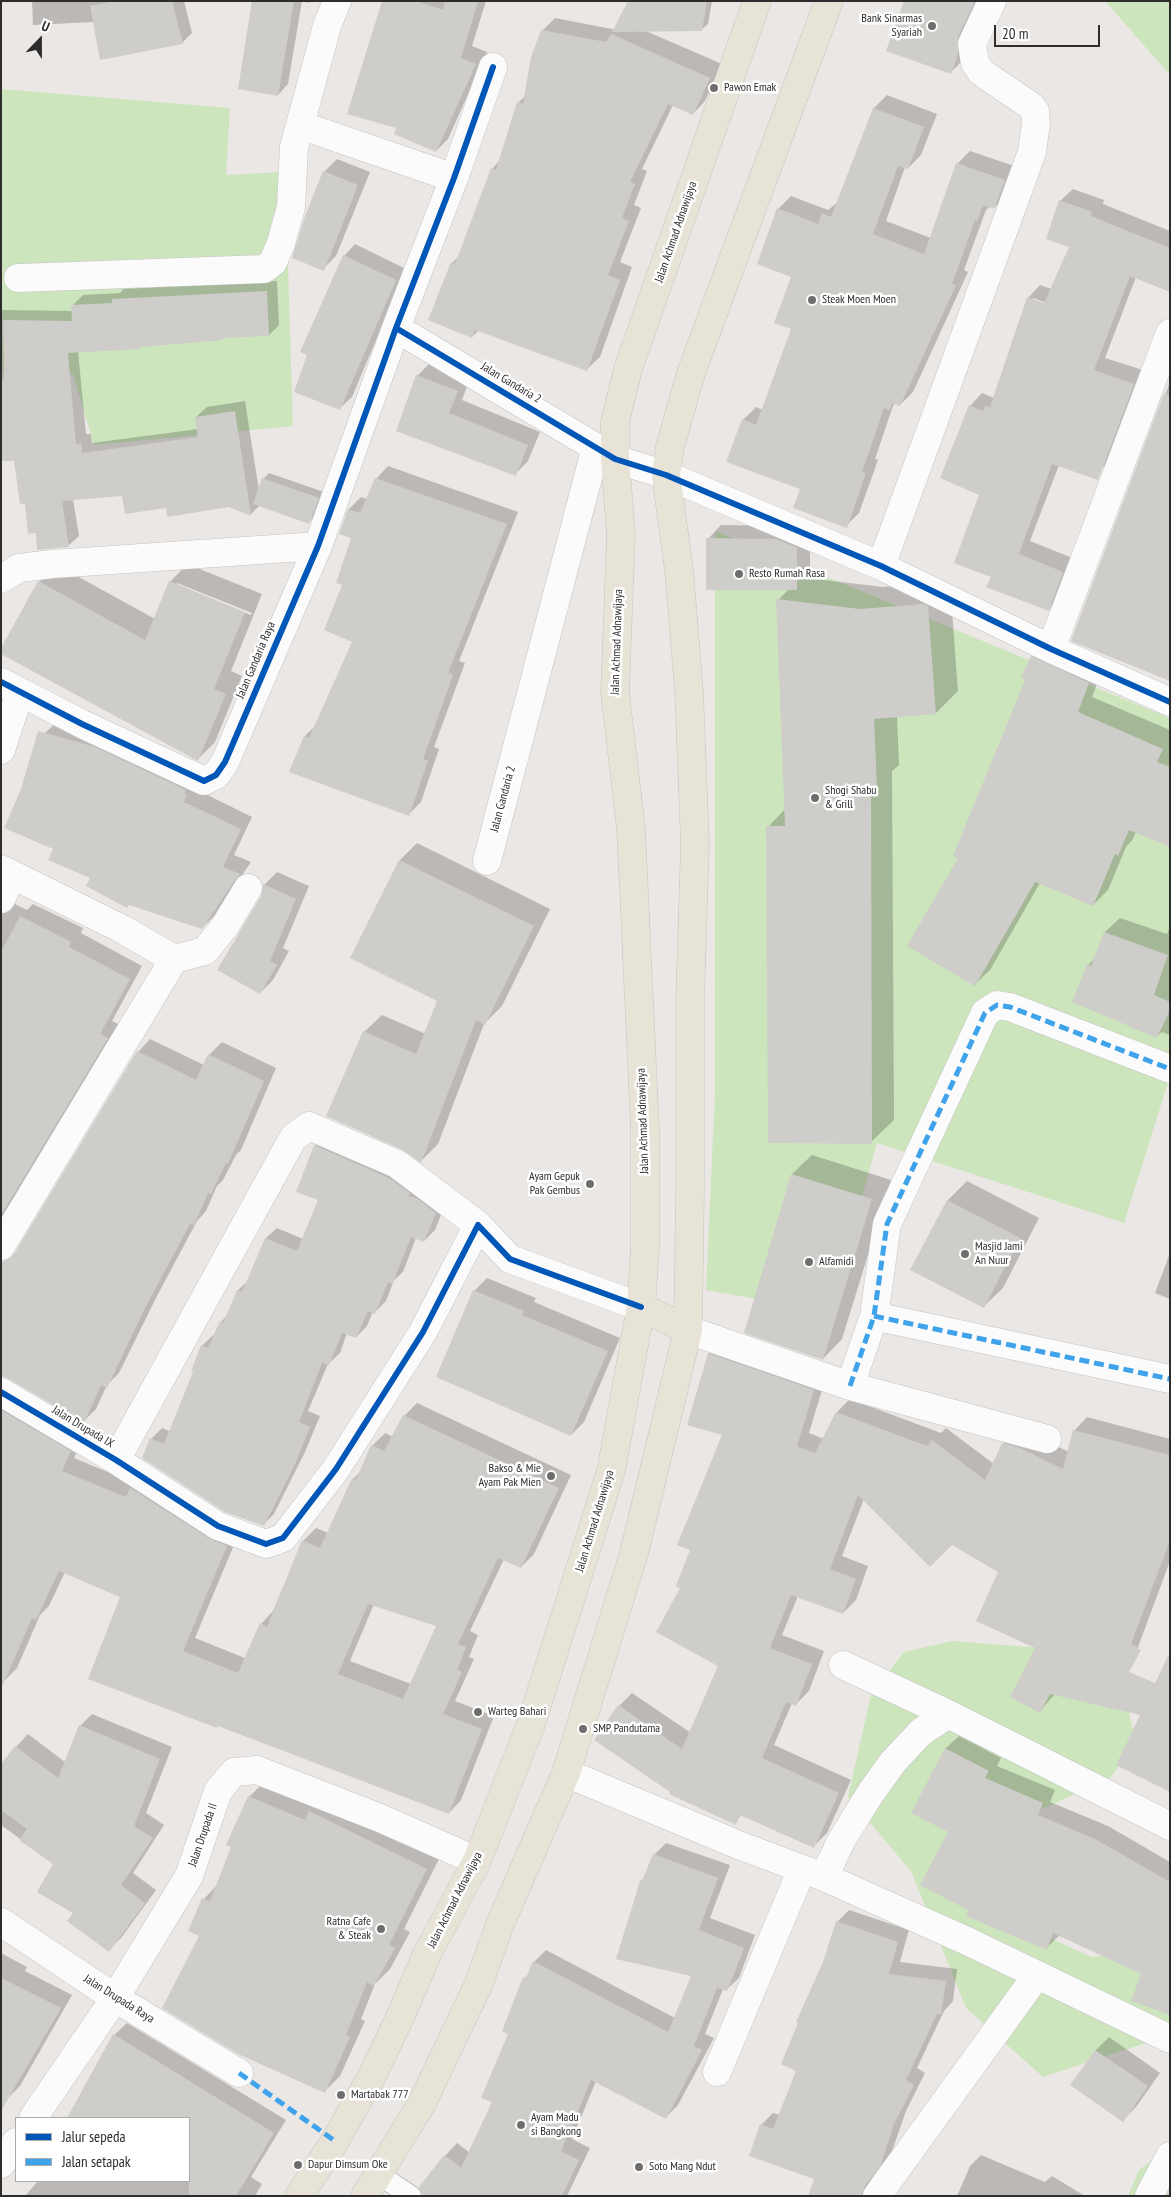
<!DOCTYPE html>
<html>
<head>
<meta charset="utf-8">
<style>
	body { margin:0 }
	#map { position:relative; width:1171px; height:2197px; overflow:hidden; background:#eae7e4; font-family:"PT Sans Narrow",sans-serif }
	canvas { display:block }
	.frame { position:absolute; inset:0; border:2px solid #2d2d2d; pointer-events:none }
	.legend { position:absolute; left:15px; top:2117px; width:175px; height:65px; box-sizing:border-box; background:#fff; border:1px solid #ababab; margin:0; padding:6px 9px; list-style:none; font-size:15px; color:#2d2d2d }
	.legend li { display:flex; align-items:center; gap:10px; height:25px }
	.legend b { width:25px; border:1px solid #ababab }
	.north { position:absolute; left:15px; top:15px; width:50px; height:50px; -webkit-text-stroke:4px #fff; paint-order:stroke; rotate:22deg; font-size:14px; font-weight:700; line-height:20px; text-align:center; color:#2d2d2d }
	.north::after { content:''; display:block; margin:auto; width:18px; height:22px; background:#2d2d2d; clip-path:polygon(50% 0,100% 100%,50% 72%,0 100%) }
	.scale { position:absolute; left:994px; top:25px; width:106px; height:22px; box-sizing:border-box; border:2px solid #2d2d2d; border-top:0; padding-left:6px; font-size:15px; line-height:18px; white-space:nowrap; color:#2d2d2d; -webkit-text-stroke:4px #fff; paint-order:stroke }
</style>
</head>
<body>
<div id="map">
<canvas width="1171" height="2197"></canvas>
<div class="frame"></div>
<ul class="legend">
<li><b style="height:6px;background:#0057b8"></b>Jalur sepeda</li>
<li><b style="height:6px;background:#3ea3eb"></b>Jalan setapak</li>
</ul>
<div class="north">U</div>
<div class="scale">20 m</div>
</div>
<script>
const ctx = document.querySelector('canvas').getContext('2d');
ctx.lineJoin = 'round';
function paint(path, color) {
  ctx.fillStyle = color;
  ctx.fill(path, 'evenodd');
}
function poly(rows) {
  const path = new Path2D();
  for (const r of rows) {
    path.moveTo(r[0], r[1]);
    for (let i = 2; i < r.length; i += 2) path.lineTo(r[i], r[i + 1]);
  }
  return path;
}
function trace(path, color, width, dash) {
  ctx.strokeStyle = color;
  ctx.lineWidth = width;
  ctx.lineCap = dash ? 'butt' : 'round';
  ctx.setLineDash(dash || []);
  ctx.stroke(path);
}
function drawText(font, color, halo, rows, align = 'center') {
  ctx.font = font + ' "PT Sans Narrow",sans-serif';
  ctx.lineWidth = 5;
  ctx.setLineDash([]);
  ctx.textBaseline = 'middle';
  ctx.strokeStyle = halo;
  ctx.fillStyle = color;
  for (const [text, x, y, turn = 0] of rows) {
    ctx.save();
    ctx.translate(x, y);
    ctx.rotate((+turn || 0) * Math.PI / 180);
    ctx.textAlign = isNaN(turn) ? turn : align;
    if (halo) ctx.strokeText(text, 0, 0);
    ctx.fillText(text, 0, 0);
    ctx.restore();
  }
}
const green = poly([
	[1105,1,1170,1,1170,75],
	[1,89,230,108,226,175,285,172,293,426,94,445,73,374,1,373],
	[715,531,1170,718,1170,1076,1124,1223,877,1143,830,1312,706,1290,715,1093],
	[952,1641,1054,1649,1127,1704,1136,1743,1110,1778,985,1835,1048,1937,1091,1957,1170,1951,1170,2038,1167,2036,1043,2077,966,2008,911,1871,848,1797,871,1695,904,1652],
	[1170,2146,1170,2196,1128,2196,1139,2170]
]);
const shadow = poly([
	[32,1,184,1,192,33,182,43,94,22,33,25],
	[254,1,309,1,308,3,302,1,288,84,278,95],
	[385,1,486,1,472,46,487,52,448,139,436,151,398,128],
	[676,1,712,1,708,24,701,30],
	[905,1,984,1,970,53,951,72],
	[555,18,617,30,625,22,722,64,705,101,693,114,673,105,642,169,647,171,634,205,641,208,620,262,632,267,600,357,587,369,479,330,472,337,452,263,460,255,492,169,500,160,518,103,526,95,542,31],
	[887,95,937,114,921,155,908,168,905,167,886,221,931,238,957,164,970,151,1017,167,1007,195,994,208,990,206,986,210,964,270,968,272,913,392,900,405,896,403,893,406,875,459,878,460,859,513,846,526,801,489,743,420,756,407,763,410,793,328,793,276,778,209,791,196,828,210,838,202,874,108],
	[337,159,370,172,336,256,323,269,324,172],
	[1073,189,1104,200,1103,204,1170,231,1170,290,1136,277,1105,358,1146,371,1114,457,1101,469,1059,465,1030,541,1075,559,1061,597,1048,610,992,576,970,406,982,393,994,398,1028,298,1040,285,1051,289,1071,247,1060,201],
	[1033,298,1050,304,1033,301],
	[355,244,406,269,352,397,340,408,344,256],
	[277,281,279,325,269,335,224,337,222,339,143,345,140,348,78,351,86,434,91,434,92,443,198,429,196,417,207,407,245,401,259,491,263,479,269,473,324,492,315,516,309,522,260,505,251,514,229,506,167,507,124,495,73,499,79,536,68,546,37,532,26,502,10,421,1,443,1,310,73,311,72,306,83,295,120,293,123,289],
	[430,363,470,378,462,400,540,432,528,461,515,474,398,430,417,376],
	[1170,382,1170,496,1132,481],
	[388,466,518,512,459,661,465,663,434,747,439,749,421,802,409,814,290,772,305,736,315,726,353,641,344,584,352,537,341,533,349,509,361,497,367,499,376,479],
	[721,525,790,526,810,535,810,576,807,578,883,587,946,582,950,584,958,691,936,713,897,716,899,765,892,771,894,1120,871,1142,768,827,785,809,778,600,789,589,708,539],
	[187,564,262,594,231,671,242,676,215,742,198,759,39,582,57,565,155,619,170,582],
	[177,583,252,613,251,615,177,586],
	[1046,642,1103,668,1092,697,1170,730,1170,845,1136,831,1133,839,1126,847,1108,890,1093,905,1040,883,990,970,975,984,960,858,1027,679,1032,657],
	[58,721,252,817,234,855,251,862,214,916,202,928,92,877,55,848,45,733],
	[417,843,550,909,502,1006,484,1024,438,1144,421,1161,364,1032,382,1015,426,1034,438,1000,352,958,400,860],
	[277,872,309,886,283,948,289,951,273,980,260,993,264,885],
	[1,897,27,910,33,904,83,928,81,933,142,966,112,1021,120,1025,1,1220],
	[1120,918,1167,934,1170,926,1170,1035,1162,1032,1156,1037,1088,965,1096,957,1105,932],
	[150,1039,204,1065,209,1055,222,1042,276,1068,241,1150,236,1155,223,1180,217,1186,206,1211,197,1221,157,1296,119,1373,107,1385,96,1409,84,1421,9,1377,138,1052],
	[326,1135,446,1202,435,1230,424,1241,416,1238,403,1272,394,1280,386,1301,375,1312,373,1311,367,1326,356,1337,347,1333,340,1353,328,1364,308,1411,320,1416,305,1452,274,1514,263,1525,151,1439,162,1428,171,1432,195,1371,202,1346,213,1335,215,1336,221,1322,228,1314,238,1290,248,1281,266,1238,277,1228,303,1239,320,1200,315,1146],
	[812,1155,891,1180,842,1339,823,1359,745,1332,792,1174],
	[967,1181,1039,1218,1003,1288,983,1307,948,1200],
	[1170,1253,1170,1299,1155,1293],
	[487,1278,536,1298,534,1302,620,1338,584,1422,571,1435,474,1291],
	[722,1341,826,1377,809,1433,824,1439,837,1412,850,1399,941,1433,946,1428,994,1464,1003,1444,1016,1431,1034,1435,1069,1452,1074,1431,1087,1417,1170,1439,1170,1561,1121,1693,1055,1694,1040,1711,1037,1648,999,1572,952,1544,864,1499,842,1556,868,1566,856,1600,843,1613,798,1596,782,1635,824,1651,809,1691,796,1704,792,1703,774,1745,851,1780,827,1833,814,1846,742,1814,737,1820,671,1792,596,1739,619,1706,632,1693,691,1733,720,1665,682,1588,724,1435,709,1354],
	[1,1388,83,1438,74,1458,136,1484,239,1533,195,1638,245,1658,261,1624,273,1611,303,1541,316,1528,328,1533,353,1479,362,1470,372,1446,385,1433,393,1437,404,1416,417,1403,571,1475,534,1554,521,1567,504,1559,470,1631,478,1635,469,1657,474,1659,455,1701,494,1716,461,1800,449,1813,218,1725,121,1597,65,1572,49,1606,40,1615,17,1668,4,1681,1,1680],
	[374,1604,438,1625,411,1684,350,1661],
	[92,1714,172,1747,146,1813,164,1825,133,1873,156,1890,121,1938,108,1950,75,1912,55,1864,1,1825,1,1767,16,1747,28,1734,65,1762,80,1726],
	[959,1736,1001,1758,997,1766,1055,1790,1050,1802,1108,1826,1170,1862,1170,2014,1142,1973,1060,1935,1046,1948,970,1909,950,1831,946,1748],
	[265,1781,442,1853,404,1929,410,1932,390,1969,375,1984,361,2019,365,2021,340,2076,324,2092,200,1935,189,1930,204,1899,218,1884,249,1797],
	[666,1843,730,1865,710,1918,755,1935,739,1978,726,1990,723,1989,705,2034,714,2038,678,2105,665,2118,596,2081,572,2139,590,2148,567,2196,424,2196,445,2156,457,2143,470,2153,494,2102,525,1978,530,1973,534,1962,546,1950,675,2018,692,1975,641,1881,645,1876,654,1855],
	[849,1910,909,1930,900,1962,957,1969,953,2001,944,2011,917,2068,925,2073,906,2111,892,2151,873,2176,866,2196,809,2196,816,2178,761,2125,773,2113,780,2115,798,2070,825,1963,837,1922],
	[1,1953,27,1967,25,1971,72,1995,20,2086,7,2099,1,2096],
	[127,2023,286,2120,251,2177,262,2184,255,2196,25,2196,38,2181,189,2181,189,2118,68,2118,114,2035],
	[1109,2037,1160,2073,1136,2107,1123,2120,1072,2085,1096,2050],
	[981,2155,1045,2182,1052,2176,1085,2196,957,2196,970,2166]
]);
const building = poly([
	[114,1,172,1,183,44,100,60,90,6],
	[252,1,294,1,278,96,238,89],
	[382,1,416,1,443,10,445,1,478,1,461,58,476,64,436,152,394,134,396,128,347,114],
	[628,1,707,1,702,31,612,32],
	[904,1,975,1,958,37,958,54,951,74,886,51],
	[541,30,606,42,611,34,710,78,693,115,668,104,630,182,635,184,622,218,629,221,608,275,620,280,587,371,475,330,472,338,428,320,451,262,455,264,491,168,496,170,517,102,523,104,531,57],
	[873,108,924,127,908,169,898,166,873,234,924,254,956,163,1005,180,994,209,983,205,977,221,975,220,952,284,956,285,900,406,892,403,890,410,884,408,862,472,866,473,847,528,793,508,800,489,726,462,742,419,756,425,791,329,774,323,791,277,757,264,777,208,818,224,822,213,831,217],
	[323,171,358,185,324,271,292,258,305,216],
	[1059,200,1092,212,1091,216,1170,248,1170,292,1130,276,1094,370,1134,384,1098,480,1052,464,1019,554,1063,572,1049,611,986,587,991,577,954,563,979,495,940,478,969,405,983,411,985,406,990,407,1027,297,1044,303,1069,247,1046,239],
	[343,255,396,280,340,410,294,392,307,355,300,352],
	[267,291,269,336,223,338,223,340,141,347,141,349,68,353,76,444,81,443,82,453,198,437,195,417,235,411,251,516,229,507,167,517,166,508,125,514,122,496,62,501,69,547,37,550,36,533,28,534,25,504,20,504,14,461,1,461,1,380,4,380,3,320,72,321,71,305,112,303,112,299],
	[416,375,458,391,449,413,528,445,516,476,396,431],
	[1164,393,1170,395,1170,681,1071,641],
	[262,478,319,498,309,524,253,504],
	[375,478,507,524,448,673,453,675,423,759,428,761,409,816,289,772,304,736,309,738,352,642,324,630,342,585,336,583,351,538,339,534,348,509,360,513],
	[706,538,776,539,797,548,797,590,706,590],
	[38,581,145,640,169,581,245,612,214,689,226,694,198,761,1,654,1,648],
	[776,599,860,609,923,604,928,606,936,714,874,719,877,788,871,788,872,1144,768,1143,766,826,785,826],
	[1031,656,1089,683,1078,712,1163,749,1157,762,1170,767,1170,847,1129,830,1118,856,1115,854,1093,906,1035,882,975,986,907,946,958,858,953,856,1025,680,1021,678],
	[38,731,95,747,186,790,184,793,187,794,184,802,241,829,223,867,240,874,235,880,202,929,129,905,127,908,86,886,90,878,48,860,53,849,4,828,21,789],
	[399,860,534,926,485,1025,476,1020,421,1163,403,1150,326,1116,363,1031,416,1054,437,1001,350,958],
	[263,884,296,899,270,961,277,965,260,994,217,970,261,896],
	[20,916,71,942,69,947,130,979,100,1034,108,1038,1,1215,1,952],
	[1104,932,1168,955,1154,995,1170,1002,1170,1010,1157,1038,1072,1002,1087,964,1091,966],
	[137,1051,196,1080,208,1054,264,1081,228,1164,226,1163,211,1194,208,1193,194,1225,190,1224,144,1310,107,1388,101,1385,84,1423,9,1379,1,1376,1,1262,9,1259,14,1254],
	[314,1145,389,1178,410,1193,408,1196,418,1199,436,1213,424,1242,411,1237,392,1284,388,1282,375,1314,368,1311,356,1338,342,1333,329,1365,322,1363,299,1422,310,1427,295,1464,264,1526,225,1512,142,1458,150,1438,164,1444,193,1372,191,1371,201,1345,208,1348,220,1321,223,1323,237,1290,242,1292,265,1238,297,1251,318,1200,296,1192],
	[791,1174,872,1199,823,1360,744,1333],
	[947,1200,1020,1238,984,1308,910,1270],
	[473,1290,524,1311,522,1315,608,1351,571,1436,436,1377],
	[708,1353,814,1390,797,1446,815,1453,836,1412,927,1446,932,1440,985,1480,1002,1443,1020,1448,1063,1469,1073,1430,1170,1455,1170,1541,1131,1644,1141,1650,1129,1672,1155,1683,1170,1652,1170,1792,1116,1765,1140,1715,1050,1694,1040,1713,1010,1697,1035,1648,976,1621,998,1572,952,1545,930,1567,858,1495,830,1569,856,1579,843,1614,791,1595,770,1648,812,1664,796,1706,786,1702,762,1758,839,1793,814,1848,740,1815,736,1825,669,1794,670,1792,594,1740,618,1705,682,1749,718,1666,656,1632,680,1588,676,1586,690,1550,677,1545,722,1435,687,1425],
	[1,1410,71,1451,62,1471,126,1497,130,1488,210,1539,227,1546,183,1651,238,1673,260,1623,267,1627,302,1540,320,1548,352,1478,356,1480,371,1445,384,1451,403,1415,559,1488,521,1568,498,1558,458,1644,466,1647,457,1670,462,1672,443,1714,482,1729,449,1814,218,1726,217,1728,88,1679,120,1597,59,1571,36,1620,32,1618,1,1689],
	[368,1604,436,1626,403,1699,338,1674],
	[79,1725,160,1759,134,1826,153,1838,121,1885,145,1903,109,1952,67,1921,73,1913,37,1892,53,1864,19,1840,27,1829,1,1810,1,1764,15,1746,58,1778],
	[945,1748,989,1771,985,1778,1043,1803,1038,1815,1095,1839,1170,1882,1170,2015,1131,2001,1141,1974,1053,1933,1047,1950,1025,1941,966,1916,968,1910,920,1885,948,1832,911,1813],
	[248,1796,305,1820,309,1811,427,1869,389,1945,395,1948,374,1986,367,1982,346,2035,350,2037,325,2093,238,2054,162,2008,199,1936,188,1931,202,1898,210,1901,231,1847,226,1845],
	[653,1854,718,1878,699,1930,744,1948,727,1991,717,1988,694,2046,702,2050,666,2119,591,2080,561,2151,579,2160,562,2196,423,2196,419,2187,444,2155,461,2168,492,2102,481,2098,508,2034,502,2031,523,1977,526,1978,533,1961,668,2032,691,1976,616,1959,640,1881,642,1881],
	[836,1921,898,1942,889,1974,946,1981,941,2015,937,2014,906,2080,914,2085,894,2124,881,2164,864,2187,862,2196,808,2196,814,2179,749,2156,760,2124,773,2129,796,2071,781,2064,798,2023,796,2022,823,1962],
	[1,1978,61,2008,1,2111],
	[113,2034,274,2133,236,2196,189,2196,189,2118,67,2118],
	[1095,2050,1148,2086,1123,2122,1070,2085]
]);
const service = poly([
	[378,2174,411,2196]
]);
const minor = poly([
	[300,125,454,178],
	[18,278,264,269,273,262,281,243,291,207,294,147,327,26,337,1],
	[396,328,615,459,666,475,881,566,1051,649,1170,702],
	[881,566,1032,152,1036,123,1035,111,1031,106,981,72,975,63,972,44,992,1],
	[1,579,19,568,53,564,318,546],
	[1051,649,1170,333],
	[1,682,82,724,204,781,216,775,225,762,318,546,396,328,454,178,493,67],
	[1,750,20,692],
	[487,861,596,447],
	[1,869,122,929,174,959,1,1246],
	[1,899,12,876],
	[174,959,205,951,225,926,248,888],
	[874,1316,1170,1379],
	[688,1330,850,1386,1047,1439],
	[850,1386,874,1316,887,1224,985,1013,997,1005,1010,1007,1170,1069],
	[1,1392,116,1460,218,1526,266,1544,283,1538,336,1469,423,1332,478,1225,510,1259,641,1307],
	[116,1460,293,1138,309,1126,397,1164,478,1225],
	[843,1665,948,1714,1170,1826],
	[948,1714,921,1732,893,1762,870,1794,841,1841,824,1877,967,1941,1170,2039],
	[566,1773,741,1846,824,1877],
	[1,1922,115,1998,239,2073],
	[717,2072,802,1869],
	[33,2118,115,1998,189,1876,218,1791,234,1772,257,1770,380,1818,477,1861],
	[1,2164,16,2142],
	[877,2196,1037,1975],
	[1149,2196,1170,2156]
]);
const primary = poly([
	[641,1307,688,1330],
	[299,2196,335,2141,372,2076,402,2013,427,1954,477,1861,531,1724,611,1471,641,1307,645,1247,645,1130,631,828,615,693,621,534,615,459,615,422,628,369,757,1],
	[365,2196,422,2103,461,2021,478,1986,500,1924,566,1773,634,1553,688,1330,690,1192,690,1002,695,843,689,691,679,570,666,475,670,447,691,373,829,1]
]);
const quiet = poly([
	[874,1316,1170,1379],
	[850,1386,874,1316,887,1224,985,1013,997,1005,1010,1007,1170,1069],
	[239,2073,335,2141]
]);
const cycleway = poly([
	[396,328,615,459,666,475,881,566,1051,649,1170,702],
	[1,682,82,724,204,781,216,775,225,762,318,546,396,328,454,178,493,67],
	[1,1392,116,1460,218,1526,266,1544,283,1538,336,1469,423,1332,478,1225,510,1259,641,1307]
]);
const markers = [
	[932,26,5,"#6f6e6d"],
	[714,88,5,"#6f6e6d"],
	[812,300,5,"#6f6e6d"],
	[739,574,5,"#6f6e6d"],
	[815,798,5,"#6f6e6d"],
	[590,1184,5,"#6f6e6d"],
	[965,1254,5,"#6f6e6d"],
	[809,1262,5,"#6f6e6d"],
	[551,1476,5,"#6f6e6d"],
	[478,1712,5,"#6f6e6d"],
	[583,1729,5,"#6f6e6d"],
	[381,1929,5,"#6f6e6d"],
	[341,2095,5,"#6f6e6d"],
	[521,2125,5,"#6f6e6d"],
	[298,2165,5,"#6f6e6d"],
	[639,2167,5,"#6f6e6d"]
];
const poiNames = [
	["Bank Sinarmas",922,19,"right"],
	["Syariah",922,33,"right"],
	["Pawon Emak",724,88],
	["Steak Moen Moen",822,300],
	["Resto Rumah Rasa",749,574],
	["Shogi Shabu",825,791],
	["& Grill",825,805],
	["Ayam Gepuk",580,1177,"right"],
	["Pak Gembus",580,1191,"right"],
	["Masjid Jami",975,1247],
	["An Nuur",975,1261],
	["Alfamidi",819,1262],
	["Bakso & Mie",541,1469,"right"],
	["Ayam Pak Mien",541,1483,"right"],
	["Warteg Bahari",488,1712],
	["SMP Pandutama",593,1729],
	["Ratna Cafe",371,1922,"right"],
	["& Steak",371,1936,"right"],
	["Martabak 777",351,2095],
	["Ayam Madu",531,2118],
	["si Bangkong",531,2132],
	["Dapur Dimsum Oke",308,2165],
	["Soto Mang Ndut",649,2167]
];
const streetNames = [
	["Jalan Achmad Adnawijaya",676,232,-71],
	["Jalan Gandaria 2",511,383,31],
	["Jalan Achmad Adnawijaya",617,642,-88],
	["Jalan Gandaria Raya",256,660,-67],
	["Jalan Gandaria 2",503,799,-75],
	["Jalan Achmad Adnawijaya",643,1121,-92],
	["Jalan Drupada IX",83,1427,31],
	["Jalan Achmad Adnawijaya",595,1521,-73],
	["Jalan Drupada II",203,1835,-71],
	["Jalan Achmad Adnawijaya",455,1900,-63],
	["Jalan Drupada Raya",119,1999,32]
];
paint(green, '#cde5bd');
paint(shadow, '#0003');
paint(building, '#cfcdca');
trace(service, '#c4c3c4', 22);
trace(minor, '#c4c3c4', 29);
trace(primary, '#c6c4c3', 29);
trace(service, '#fcfbfb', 20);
trace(minor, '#fcfbfb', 28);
trace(primary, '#e7e3d6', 28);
trace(quiet, '#3ea3eb', 5, [10, 5]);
trace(cycleway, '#0057b8', 6);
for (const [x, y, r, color] of markers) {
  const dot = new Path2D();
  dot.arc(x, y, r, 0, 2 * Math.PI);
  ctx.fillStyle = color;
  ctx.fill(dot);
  trace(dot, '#fff', 2);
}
drawText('12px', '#2d2d2d', '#fff', poiNames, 'left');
drawText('12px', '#2d2d2d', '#fff', streetNames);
</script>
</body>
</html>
